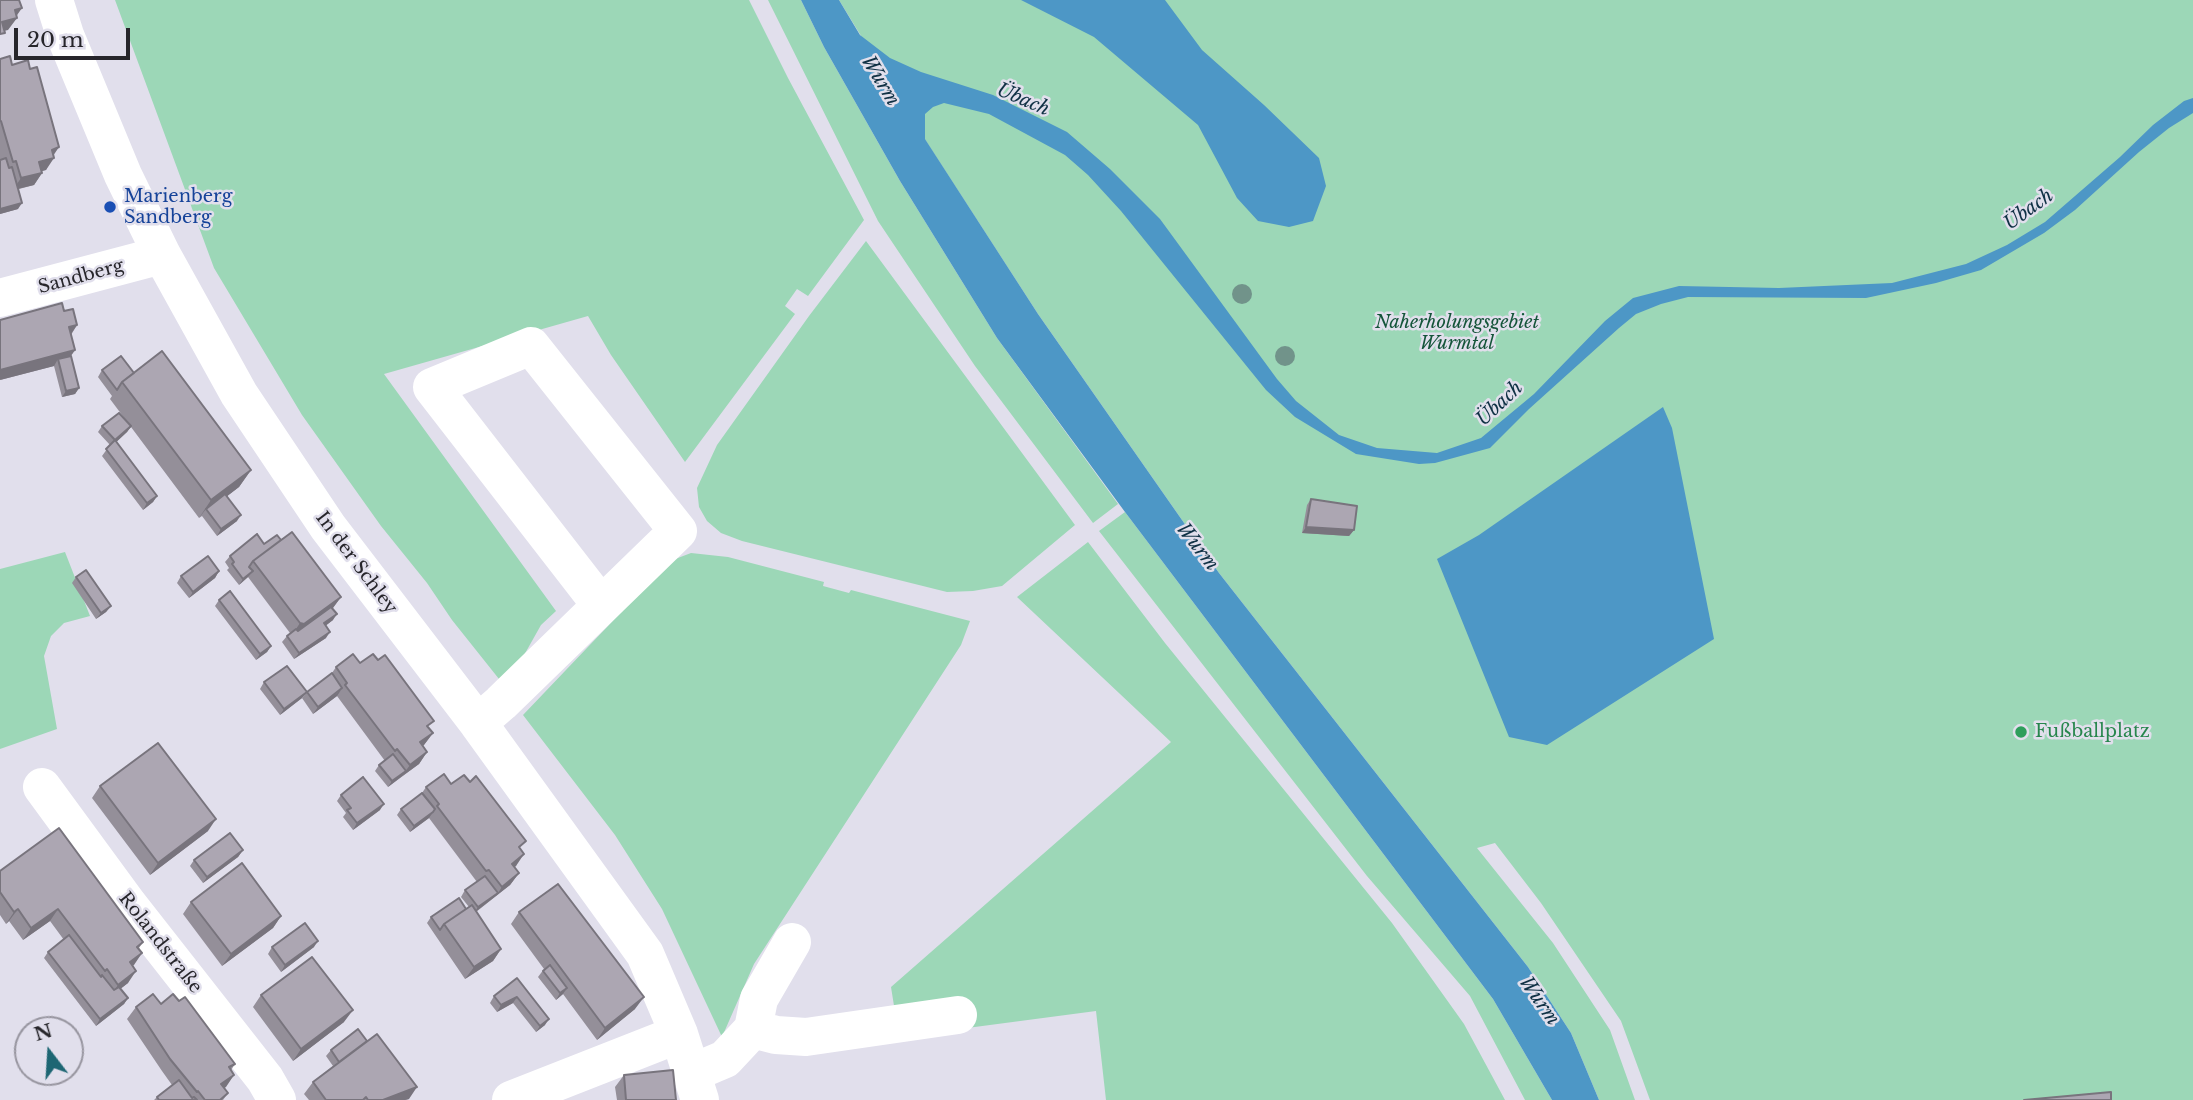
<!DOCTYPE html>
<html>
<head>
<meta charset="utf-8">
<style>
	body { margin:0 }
	#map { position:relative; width:2193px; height:1100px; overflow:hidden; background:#e1dfec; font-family:"Libre Baskerville",serif }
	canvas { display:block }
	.north { position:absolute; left:14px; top:1016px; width:70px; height:70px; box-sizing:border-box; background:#e1dfec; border:2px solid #97959f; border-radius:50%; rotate:343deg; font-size:19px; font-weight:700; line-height:28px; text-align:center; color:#27262b }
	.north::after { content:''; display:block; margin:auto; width:24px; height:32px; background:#1d6673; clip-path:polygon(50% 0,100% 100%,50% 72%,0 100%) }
	.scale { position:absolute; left:14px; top:28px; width:116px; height:32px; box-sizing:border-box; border:4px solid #27262b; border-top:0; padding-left:9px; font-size:21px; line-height:24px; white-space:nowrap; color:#27262b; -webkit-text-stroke:5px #e1dfec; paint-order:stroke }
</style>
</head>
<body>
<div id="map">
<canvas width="2193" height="1100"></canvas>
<div class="north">N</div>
<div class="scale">20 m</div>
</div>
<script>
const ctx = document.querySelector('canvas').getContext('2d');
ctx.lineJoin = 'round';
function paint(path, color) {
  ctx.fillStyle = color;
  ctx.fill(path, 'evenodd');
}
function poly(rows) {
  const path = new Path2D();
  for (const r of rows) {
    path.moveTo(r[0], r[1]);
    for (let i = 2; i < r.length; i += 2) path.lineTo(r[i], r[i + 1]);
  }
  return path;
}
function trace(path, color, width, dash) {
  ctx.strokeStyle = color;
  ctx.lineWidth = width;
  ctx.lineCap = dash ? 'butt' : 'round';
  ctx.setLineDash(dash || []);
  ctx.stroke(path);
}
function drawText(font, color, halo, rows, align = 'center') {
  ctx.font = font + ' "Libre Baskerville",serif';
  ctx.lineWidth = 5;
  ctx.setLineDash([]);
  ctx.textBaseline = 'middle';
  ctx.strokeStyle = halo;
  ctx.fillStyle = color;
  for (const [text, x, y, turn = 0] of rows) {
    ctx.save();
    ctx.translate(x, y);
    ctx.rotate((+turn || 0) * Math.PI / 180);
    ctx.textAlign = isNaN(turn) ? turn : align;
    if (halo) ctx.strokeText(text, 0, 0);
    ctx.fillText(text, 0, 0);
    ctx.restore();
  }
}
const green = poly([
	[115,0,749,0,788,78,864,220,808,296,797,289,785,306,795,314,685,462,611,355,588,316,384,374,556,611,541,625,514,673,499,679,452,620,427,583,381,526,302,415,214,268],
	[768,0,801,0,824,47,900,181,997,338,1118,504,1093,523,975,366,878,221],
	[839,0,2193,0,2193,1100,1650,1100,1621,1021,1541,903,1495,843,1477,848,1553,943,1610,1030,1635,1100,1599,1100,1571,1033,1528,967,1219,573,1038,314,915,124],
	[866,241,1075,525,1002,586,973,591,947,592,742,541,721,533,707,521,699,507,697,488,717,445,809,316],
	[1125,512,1493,999,1552,1100,1525,1100,1470,996,1367,876,1099,531],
	[1088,542,1165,643,1392,923,1464,1024,1505,1100,1106,1100,1096,1011,899,1037,891,987,1171,742,1017,597],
	[65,552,90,616,64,623,51,636,44,656,57,729,0,749,0,569],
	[691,553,728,557,824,582,823,586,849,593,851,590,970,621,961,645,754,964,722,1037,662,909,615,835,523,715,670,561]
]);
const water = poly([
	[801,0,839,0,860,35,890,58,921,72,993,95,1067,132,1110,169,1160,219,1277,379,1296,401,1339,435,1377,448,1437,453,1481,438,1534,394,1605,321,1633,298,1679,286,1779,288,1892,283,1966,264,2007,245,2045,222,2120,157,2153,125,2184,101,2193,98,2193,113,2169,128,2139,152,2075,210,2044,233,1981,270,1936,283,1866,298,1688,297,1661,304,1636,314,1619,328,1529,409,1490,448,1435,463,1419,464,1356,454,1295,417,1266,390,1121,211,1088,175,1065,155,989,114,944,103,933,107,925,114,925,139,1038,314,1219,573,1528,967,1571,1033,1599,1100,1552,1100,1493,999,1125,512,997,338,900,181,824,47],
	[1021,0,1165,0,1202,50,1264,105,1319,158,1326,186,1313,221,1289,227,1258,221,1237,198,1198,125,1094,37],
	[1663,407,1672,428,1714,639,1547,745,1509,737,1437,559,1479,535]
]);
const minor = poly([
	[54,0,65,35,123,175,162,255,239,394,328,527,478,723,645,954,679,1034,700,1100],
	[0,298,162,255],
	[478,723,501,703,678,531,531,346,432,387,601,605],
	[42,787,127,903,265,1079,277,1100],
	[753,1029,776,1035,806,1037,958,1015],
	[692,1073,725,1059,753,1029,759,999,792,942],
	[511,1100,679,1034]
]);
const trees = [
	[1242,294],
	[1285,356]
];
const wall = poly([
	[0,59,12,65,53,155,46,170,41,171,42,173,34,185,19,189,18,209,0,214],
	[64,311,77,325,71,335,75,350,71,356,79,388,75,394,62,397,54,366,0,380],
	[102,370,134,373,251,470,239,487,227,496,237,521,217,536,202,516,199,518,131,427,127,432,116,442,157,496,153,502,143,510,102,456,110,445,98,432,102,426,128,423,110,399,112,396,98,377],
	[1311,499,1354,530,1349,536,1302,533,1307,505],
	[281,540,341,597,333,608,333,620,325,626,326,638,294,659,282,642,287,636,290,633,248,577,239,585,227,570,229,568,225,562,230,556,264,544],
	[219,571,215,578,189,598,177,583,181,576],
	[76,577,111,606,106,612,96,619,72,583],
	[219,600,271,646,267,652,256,660,215,606],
	[360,663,433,733,423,746,427,752,419,764,388,787,375,771,379,765,385,761,337,696,313,714,302,698,307,692,332,673,336,667],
	[264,682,302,698,280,715,260,689],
	[451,784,521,849,516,866,514,867,519,873,510,885,476,912,501,949,493,961,465,979,427,923,431,917,466,909,469,907,461,897,465,890,477,882,429,818,410,832,397,815,401,809,422,793,426,787],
	[100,786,208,831,150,875,92,798],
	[341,795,380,810,353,830,343,817,346,813,337,801],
	[243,850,238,857,203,883,190,866,194,860],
	[0,871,143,942,139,948,142,953,132,966,128,983,120,989,128,998,124,1004,96,1026,44,958,48,952,64,940,50,921,23,940,9,921,6,924,0,915],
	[191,902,281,916,273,928,222,966,183,914],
	[519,912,635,1009,597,1040,563,994,556,1000,538,977,544,969,511,924],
	[272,947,314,947,281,972,268,954],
	[517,978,545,1025,536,1032,513,1003,497,1012,490,1003,494,996],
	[261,995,344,1022,293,1061,253,1007],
	[161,1004,235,1064,231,1070,234,1075,224,1088,228,1093,223,1100,154,1100,157,1097,172,1085,162,1071,127,1019,136,1007],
	[331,1050,409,1099,405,1100,309,1100,304,1094,313,1082,333,1066,326,1056],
	[624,1075,676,1100,617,1100,615,1087]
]);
const shadedWall = poly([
	[22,8,15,18,17,18,8,30,0,32,0,24,15,10],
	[59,147,51,159,54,158,46,170,31,174,39,162,52,150],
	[42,173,34,185,13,190,21,178],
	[22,203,18,209,0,214,0,209],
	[77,325,69,337,69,327],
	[75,350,66,362,58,359,54,366,0,380,0,370],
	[79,388,75,394,62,397,66,391],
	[131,426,127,432,111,447,115,440],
	[251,470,239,487,208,511,206,509,199,518,211,500],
	[157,496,153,502,143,510,147,503],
	[241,515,237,521,217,536,221,529],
	[1306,527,1354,530,1349,536,1302,533],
	[219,571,215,578,189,598,193,592],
	[253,571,248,577,239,585,243,579],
	[341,597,332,609,292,635,300,623],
	[111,606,106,612,96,619,101,613],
	[337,614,333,620,320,630,324,623],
	[330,632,326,638,294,659,299,653],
	[271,646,267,652,256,660,260,654],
	[341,690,337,696,313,714,318,707],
	[307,692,302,698,280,715,284,709],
	[433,733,424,745,411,754,420,742],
	[427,752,419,764,401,777,410,765],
	[406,771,401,777,388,787,392,781],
	[384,804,380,810,353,830,357,823],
	[433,812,429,818,410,832,414,826],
	[216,819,208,831,150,875,158,863],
	[243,850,238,857,203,883,207,877],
	[524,854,516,866,503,876,512,864],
	[519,873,510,885,474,913,478,907,498,893,502,887],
	[18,909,9,921,6,924,14,912],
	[58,909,50,921,23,940,31,928],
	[281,916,273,928,222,966,231,954],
	[318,941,314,947,281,972,285,965],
	[501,949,493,961,465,979,474,967],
	[142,953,134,965,121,974,130,962],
	[136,971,128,983,110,997,118,985],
	[567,988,563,994,556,1000,560,993],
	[517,997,513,1003,497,1012,501,1005],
	[644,997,635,1009,597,1040,605,1028],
	[128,998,124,1004,96,1026,100,1019],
	[353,1010,344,1022,293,1061,301,1049],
	[549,1019,545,1025,536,1032,540,1026],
	[234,1075,226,1087,213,1096,221,1084],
	[417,1087,409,1099,405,1100,383,1100]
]);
const building = poly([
	[0,0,19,0,22,8,15,10,17,18,2,22,5,33,0,34,0,0],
	[10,56,12,65,28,60,30,69,37,67,59,147,52,150,54,158,39,162,42,173,21,178,16,161,13,162,1,121,0,121,0,59,10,56],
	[6,158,9,168,12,167,22,203,0,209,0,160,6,158],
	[62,303,64,311,73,309,77,325,69,327,75,350,0,370,0,320,62,303],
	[162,351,251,470,211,500,122,382,162,351],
	[71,356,79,388,66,391,58,359,71,356],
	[121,356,134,373,122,382,117,390,102,370,121,356],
	[119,413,131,426,115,440,102,426,119,413],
	[115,440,157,496,147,503,106,449,115,440],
	[225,494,241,515,221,529,206,509,225,494],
	[1311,499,1357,506,1354,530,1306,527,1311,499],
	[292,532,341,597,304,624,300,623,253,561,292,532],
	[257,534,264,544,277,535,281,540,253,561,249,567,253,571,243,579,232,564,234,562,230,556,257,534],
	[208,556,219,571,193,592,181,576,208,556],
	[86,570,111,606,101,613,76,577,86,570],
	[230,591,271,646,260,654,219,600,230,591],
	[331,607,337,614,324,623,330,632,299,653,287,636,296,629,298,631,331,607],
	[353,654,360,663,373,654,378,660,385,655,434,721,427,726,433,733,420,742,427,752,410,765,397,749,395,751,345,685,347,683,336,667,353,654],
	[287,666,307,692,284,709,264,682,287,666],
	[332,673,342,688,318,707,307,692,332,673],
	[158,743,216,819,158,863,100,786,158,743],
	[393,754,406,771,392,781,379,765,393,754],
	[444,774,451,784,464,775,470,782,476,776,526,841,519,847,524,854,512,864,519,873,502,887,489,870,486,871,437,806,439,804,426,787,444,774],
	[363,777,384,804,357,823,347,810,351,808,341,795,363,777],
	[422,793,435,809,433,812,414,826,401,809,422,793],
	[59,828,143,942,137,947,142,953,130,962,136,971,118,985,107,969,105,971,58,909,31,928,18,909,14,912,0,892,0,871,59,828],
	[230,833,243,850,207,877,194,860,230,833],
	[242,863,281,916,231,954,191,902,242,863],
	[485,876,498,893,478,907,465,890,485,876],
	[558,884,644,997,605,1028,519,912,558,884],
	[459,898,466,909,444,924,440,930,431,917,459,898],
	[472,905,501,949,474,967,444,924,472,905],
	[305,923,318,941,285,965,272,947,305,923],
	[69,935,101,977,102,975,114,990,119,987,128,998,100,1019,48,952,69,935],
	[312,957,353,1010,301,1049,261,995,312,957],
	[550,965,567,988,560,993,543,971,550,965],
	[517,978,549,1019,540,1026,517,997,501,1005,494,996,517,978],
	[153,994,161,1004,173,994,179,1001,185,997,235,1064,229,1067,234,1075,221,1084,228,1093,220,1100,205,1100,198,1091,197,1092,170,1059,136,1007,153,994],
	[358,1029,367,1041,339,1062,331,1050,358,1029],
	[377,1034,417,1087,383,1100,368,1100,366,1097,363,1100,326,1100,313,1082,377,1034],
	[673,1070,676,1100,626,1100,624,1075,673,1070],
	[179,1080,192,1098,194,1097,197,1100,159,1100,157,1097,179,1080],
	[2111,1092,2111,1100,2024,1100,2111,1092]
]);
const markers = [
	[110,207,7,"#1a4fb4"],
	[2021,732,7,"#2e9e5b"]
];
const transitNames = [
	["Marienberg",124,197],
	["Sandberg",124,218]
];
const streetNames = [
	["Sandberg",81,277,-15],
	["In der Schley",356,563,53],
	["Rolandstraße",160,943,52]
];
const parkNames = [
	["Naherholungsgebiet",1457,323],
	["Wurmtal",1457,344]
];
const leisureNames = [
	["Fußballplatz",2035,732]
];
const waterNames = [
	["Wurm",880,81,59],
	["Übach",1023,100,23],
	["Übach",2029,210,-36],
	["Übach",1500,404,-43],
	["Wurm",1197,547,52],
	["Wurm",1539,1001,55]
];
paint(green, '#9cd7b7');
paint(water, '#4d97c6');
trace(minor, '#fff', 38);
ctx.fillStyle = '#71938a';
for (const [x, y] of trees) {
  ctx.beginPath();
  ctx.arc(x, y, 10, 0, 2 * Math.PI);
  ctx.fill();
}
paint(wall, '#948f99');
paint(shadedWall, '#78747d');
paint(building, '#aca6b2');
trace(building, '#78747d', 2);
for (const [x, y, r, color] of markers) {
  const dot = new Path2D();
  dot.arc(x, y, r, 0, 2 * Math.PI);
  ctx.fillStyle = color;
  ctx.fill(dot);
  trace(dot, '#e1dfec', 2.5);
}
drawText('18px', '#164399', '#e1dfec', transitNames, 'left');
drawText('18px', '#27262b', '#e1dfec', streetNames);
drawText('italic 18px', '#15553a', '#e1dfec', parkNames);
drawText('18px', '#27864d', '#e1dfec', leisureNames, 'left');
drawText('italic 19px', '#103145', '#e1dfec', waterNames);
</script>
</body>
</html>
